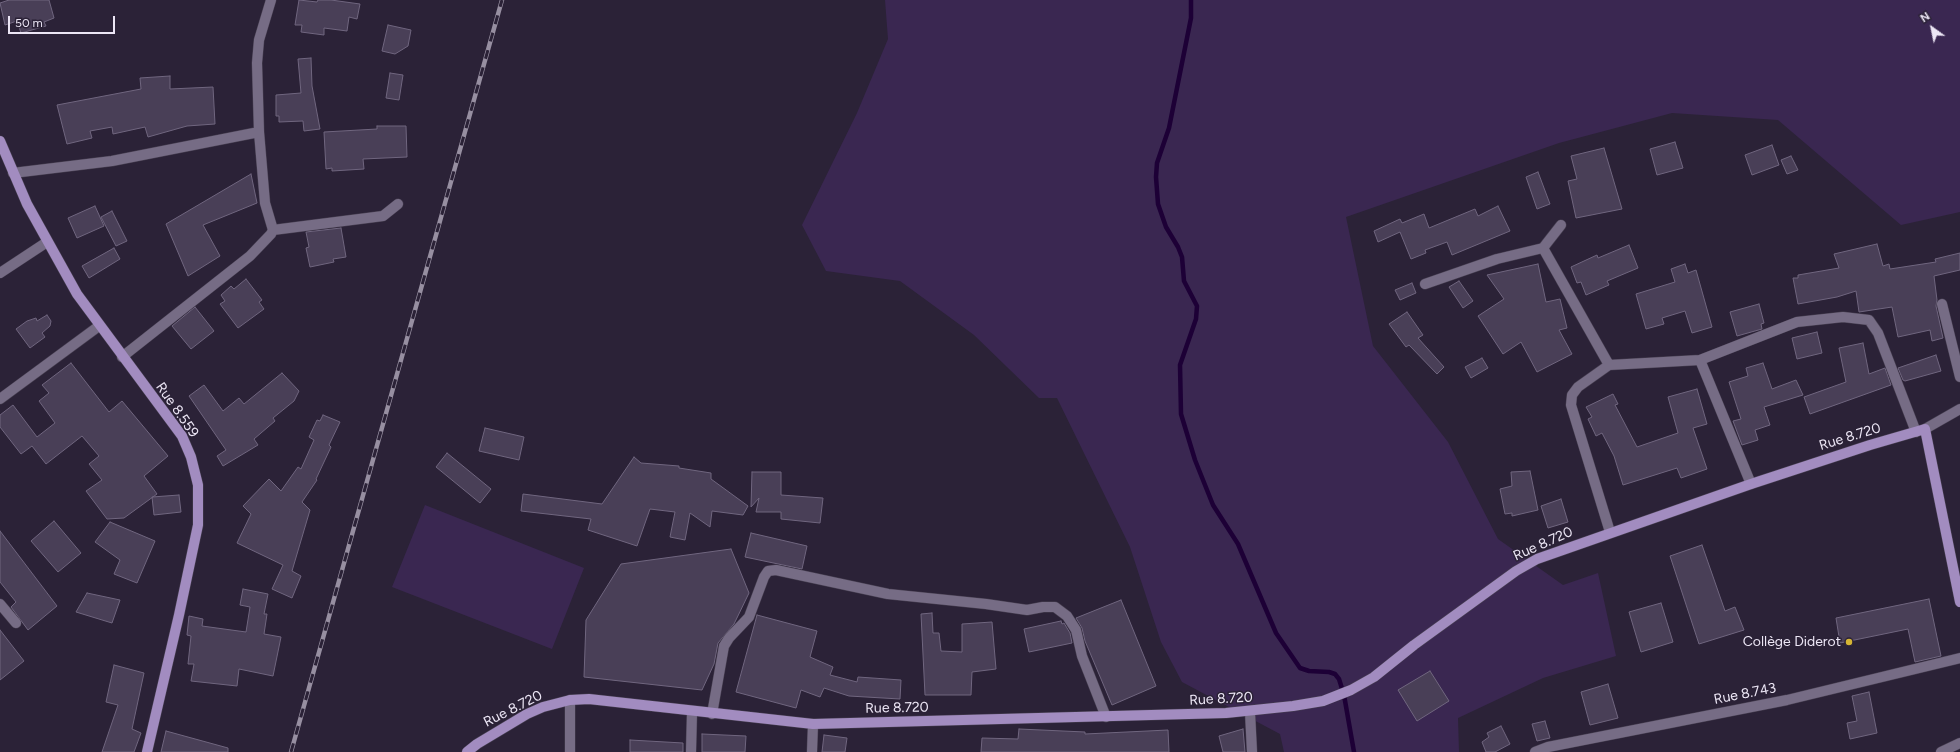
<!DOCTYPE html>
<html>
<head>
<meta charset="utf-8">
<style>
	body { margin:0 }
	#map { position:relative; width:1960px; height:752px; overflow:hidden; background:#2b2237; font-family:Figtree,sans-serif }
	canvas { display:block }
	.north { position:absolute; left:1912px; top:8px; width:40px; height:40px; -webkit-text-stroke:3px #2b2237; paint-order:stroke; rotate:327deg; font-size:11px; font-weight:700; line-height:16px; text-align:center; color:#ece6f5 }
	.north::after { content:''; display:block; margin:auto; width:14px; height:18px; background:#ece6f5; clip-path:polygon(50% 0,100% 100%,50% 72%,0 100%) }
	.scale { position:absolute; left:8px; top:16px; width:107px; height:18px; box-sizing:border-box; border:2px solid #ece6f5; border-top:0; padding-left:5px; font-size:12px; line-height:14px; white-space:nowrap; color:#ece6f5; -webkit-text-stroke:3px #2b2237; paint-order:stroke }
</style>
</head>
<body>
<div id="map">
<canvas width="1960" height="752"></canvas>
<div class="north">N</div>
<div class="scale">50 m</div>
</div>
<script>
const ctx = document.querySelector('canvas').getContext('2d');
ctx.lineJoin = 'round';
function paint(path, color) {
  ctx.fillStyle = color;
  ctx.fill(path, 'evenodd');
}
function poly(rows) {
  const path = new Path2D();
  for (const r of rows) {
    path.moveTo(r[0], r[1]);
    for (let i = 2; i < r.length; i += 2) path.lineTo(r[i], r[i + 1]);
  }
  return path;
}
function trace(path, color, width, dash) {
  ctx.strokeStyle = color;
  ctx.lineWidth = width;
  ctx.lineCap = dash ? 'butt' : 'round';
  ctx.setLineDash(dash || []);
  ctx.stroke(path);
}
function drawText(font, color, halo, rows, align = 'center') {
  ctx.font = font + ' Figtree,sans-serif';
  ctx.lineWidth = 3;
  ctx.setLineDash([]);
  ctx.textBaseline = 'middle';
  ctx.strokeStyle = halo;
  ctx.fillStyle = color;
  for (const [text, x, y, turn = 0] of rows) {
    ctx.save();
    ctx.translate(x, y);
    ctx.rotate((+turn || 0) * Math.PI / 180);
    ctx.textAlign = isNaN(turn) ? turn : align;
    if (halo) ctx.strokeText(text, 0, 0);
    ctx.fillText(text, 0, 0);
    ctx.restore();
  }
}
const green = poly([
	[885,0,1960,0,1960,212,1901,225,1778,120,1672,113,1559,143,1346,217,1373,346,1448,442,1498,539,1563,585,1598,573,1616,656,1543,678,1458,718,1459,752,1284,752,1280,734,1182,682,1161,642,1130,547,1057,398,1039,398,974,335,900,281,826,271,802,225,857,113,888,39],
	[425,505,584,568,552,649,392,587]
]);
const stream = poly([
	[1191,0,1191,18,1169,128,1157,163,1156,177,1158,204,1166,227,1178,247,1182,257,1184,281,1197,306,1196,319,1180,365,1181,414,1195,460,1213,505,1238,544,1276,633,1300,668,1309,671,1329,672,1335,674,1339,679,1344,695,1354,752]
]);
const building = poly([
	[9,0,49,0,54,18,44,22,46,26,21,33,17,21,5,25,0,3,9,0],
	[299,0,317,2,318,0,331,0,360,4,357,19,349,17,347,31,324,28,324,35,301,32,302,25,295,25,299,0],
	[388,25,411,30,408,46,395,54,382,51,388,25],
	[311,58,312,86,320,129,304,131,303,121,279,122,279,116,276,116,276,95,301,93,298,59,311,58],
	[390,73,403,75,399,100,386,98,390,73],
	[170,76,170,89,213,87,215,124,187,126,148,137,145,127,113,134,112,127,90,131,92,138,67,144,57,105,141,89,140,78,170,76],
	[377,126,406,126,407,157,363,159,364,169,332,171,332,168,326,169,324,132,377,129,377,126],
	[1675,142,1683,168,1657,175,1650,149,1675,142],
	[1772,145,1779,165,1752,175,1745,155,1772,145],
	[1604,148,1622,209,1576,218,1568,181,1577,179,1571,156,1604,148],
	[1791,156,1798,170,1787,174,1781,160,1791,156],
	[1538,172,1550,204,1537,209,1526,177,1538,172],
	[251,174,257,203,203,225,220,256,188,276,166,224,251,174],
	[95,206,104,226,77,238,68,218,95,206],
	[1498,206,1510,231,1452,255,1447,242,1425,250,1426,253,1411,259,1400,232,1378,242,1374,231,1400,219,1402,223,1424,214,1429,228,1475,209,1478,216,1498,206],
	[112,211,127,241,116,246,101,217,112,211],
	[341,228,346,257,333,259,334,262,310,267,306,248,309,247,306,232,341,228],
	[1877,244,1883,266,1889,264,1890,269,1936,262,1935,259,1960,253,1960,270,1934,276,1937,300,1936,306,1943,338,1932,341,1930,330,1898,337,1892,307,1859,312,1856,291,1837,297,1798,304,1793,278,1798,278,1798,275,1839,268,1834,254,1877,244],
	[1629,245,1638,268,1607,281,1609,285,1586,295,1581,282,1577,283,1571,267,1597,255,1598,258,1629,245],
	[114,248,120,259,89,278,82,266,114,248],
	[1538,264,1546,302,1560,299,1567,328,1559,330,1572,354,1537,372,1521,342,1503,354,1478,316,1504,299,1487,275,1538,264],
	[1685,264,1688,273,1696,270,1712,327,1692,333,1685,311,1662,318,1664,324,1646,329,1636,294,1675,282,1671,269,1685,264],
	[246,279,262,300,259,302,264,309,238,328,220,304,225,301,221,295,231,286,234,289,246,279],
	[1459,281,1473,301,1463,308,1449,287,1459,281],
	[1412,283,1416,293,1400,300,1395,290,1412,283],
	[1759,304,1764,323,1761,324,1762,329,1737,336,1730,312,1759,304],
	[195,307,214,331,191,349,172,326,195,307],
	[1407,312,1423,335,1418,338,1444,367,1437,374,1409,345,1406,347,1389,324,1407,312],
	[47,315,51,321,50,326,42,333,45,337,30,348,16,329,27,321,36,318,37,321,47,315],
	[1817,332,1822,353,1797,359,1792,338,1817,332],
	[1863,343,1869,374,1885,368,1891,385,1810,414,1804,397,1846,382,1839,348,1863,343],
	[1936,355,1941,371,1905,381,1903,380,1898,368,1936,355],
	[1482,358,1488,368,1471,378,1465,367,1482,358],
	[71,363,109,412,122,401,168,456,144,476,157,494,124,518,107,519,86,491,102,480,89,464,99,456,82,436,46,464,32,446,21,454,0,427,0,415,13,405,37,437,55,423,39,401,49,393,42,385,71,363],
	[1763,363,1772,389,1796,380,1803,395,1764,407,1770,425,1755,430,1758,440,1742,445,1733,421,1741,419,1729,382,1748,376,1746,368,1763,363],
	[282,373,299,391,294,401,273,418,275,421,254,439,258,445,223,466,217,456,226,450,189,396,204,385,223,411,239,398,244,404,282,373],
	[1697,389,1707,424,1693,428,1707,469,1681,478,1677,468,1623,485,1614,456,1602,433,1596,436,1588,419,1592,417,1586,407,1613,394,1618,404,1615,405,1637,447,1678,433,1668,397,1697,389],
	[323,415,340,422,329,445,331,447,316,479,317,480,302,502,310,510,292,571,301,576,292,598,272,589,283,565,237,543,251,514,243,506,269,479,281,491,298,467,301,469,314,440,309,437,317,420,320,421,323,415],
	[485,428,524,437,519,460,479,451,485,428],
	[447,453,491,489,480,503,436,467,447,453],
	[634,457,641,463,679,466,679,468,711,473,711,479,748,506,743,515,712,511,710,527,690,513,685,540,670,537,675,512,650,509,637,546,588,530,591,519,521,511,523,494,602,504,634,457],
	[1530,471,1538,510,1512,516,1512,513,1505,514,1500,489,1512,486,1511,472,1530,471],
	[752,472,781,472,781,495,823,498,820,523,781,519,781,512,756,512,759,498,751,507,752,472],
	[179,495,181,512,154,515,152,497,179,495],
	[1561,499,1568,522,1548,528,1541,506,1561,499],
	[54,521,81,553,58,572,31,541,54,521],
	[110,522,155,541,137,583,114,574,120,560,95,542,110,522],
	[0,531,57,606,28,630,11,607,16,602,0,582,0,531],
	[751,533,807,546,802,569,745,557,751,533],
	[1702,545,1725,611,1735,607,1744,630,1699,644,1670,556,1702,545],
	[731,549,749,593,734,624,718,643,714,664,702,690,584,677,586,620,621,564,731,549],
	[243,589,268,594,264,614,267,614,264,634,281,637,273,676,239,669,237,686,191,681,194,664,188,664,191,636,187,635,189,616,203,619,202,626,246,632,250,607,240,605,243,589],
	[87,593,120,600,112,623,76,612,87,593],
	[1929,599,1941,656,1915,662,1908,629,1840,643,1836,618,1929,599],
	[1121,600,1156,686,1112,705,1085,641,1082,628,1076,618,1121,600],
	[1661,603,1673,642,1641,652,1629,612,1661,603],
	[932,613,933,633,939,633,941,651,962,652,962,624,992,622,996,669,972,672,971,695,925,695,921,614,932,613],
	[757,615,817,631,810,657,833,667,830,675,857,682,858,677,901,680,900,699,849,696,824,688,820,697,801,690,796,708,736,692,757,615],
	[1061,621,1062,624,1064,623,1070,633,1072,643,1029,652,1024,629,1061,621],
	[0,630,24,661,0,680,0,630],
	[114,665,144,673,132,729,141,733,134,752,102,752,118,705,106,702,114,665],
	[1430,671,1449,701,1417,721,1398,690,1430,671],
	[1608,684,1618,718,1590,725,1581,692,1608,684],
	[1869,692,1877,733,1850,739,1847,723,1857,721,1852,696,1869,692],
	[1545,721,1550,738,1537,741,1532,724,1545,721],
	[1501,726,1510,744,1495,752,1486,752,1482,742,1489,737,1487,733,1501,726],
	[1019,729,1085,732,1085,734,1168,730,1169,752,981,752,982,738,1018,739,1019,729],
	[1243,729,1245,752,1223,752,1219,736,1243,729],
	[166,731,228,748,228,752,161,752,166,731],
	[702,734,746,736,745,752,702,752,702,734],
	[824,735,847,738,845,752,822,752,824,735],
	[630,740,683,743,683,752,630,752,630,740]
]);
const minor = poly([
	[271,0,259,40,257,63,259,132,265,203,273,230],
	[13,173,112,161,259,132],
	[1543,248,1561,225],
	[0,273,47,242],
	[1425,284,1497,259,1543,248,1609,365],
	[1942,304,1960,377],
	[122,357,250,256,271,234,273,230,383,216,398,204],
	[1700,360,1797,322,1843,317,1869,320,1878,333,1916,432],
	[0,399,99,326],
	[1925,429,1960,409],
	[1610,532,1571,405,1572,395,1578,387,1609,365,1700,360,1751,484],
	[0,604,16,623],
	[1250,712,1252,752],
	[712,714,724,646,729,638,749,617,764,577,768,571,776,570,888,594,986,604,1027,610,1043,607,1055,607,1067,616,1076,630,1082,656,1106,717],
	[570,752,570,700],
	[691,752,692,712],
	[812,752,813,724],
	[1535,752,1548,747,1787,700,1960,658],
	[1941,752,1960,743]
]);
const major = poly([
	[0,141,27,204,77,294,182,436,191,457,198,485,198,525,179,615,147,752],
	[467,752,477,744,527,714,543,707,570,700,589,699,813,724,1226,713,1293,706,1323,701,1351,690,1374,677,1414,645,1516,571,1537,559,1751,484,1870,445,1925,429,1960,602]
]);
const rail = poly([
	[291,752,502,0]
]);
const markers = [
	[1849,642,4,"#d6b534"]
];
const streetNames = [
	["Rue 8.559",177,410,55],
	["Rue 8.720",1850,437,-17],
	["Rue 8.720",1543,544,-24],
	["Rue 8.743",1745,694,-11],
	["Rue 8.720",1221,699,-3],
	["Rue 8.720",897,708,-1],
	["Rue 8.720",513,709,-27]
];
const poiNames = [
	["Collège Diderot",1841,642]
];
paint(green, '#3a2751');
trace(stream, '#1d0036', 4.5);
paint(building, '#493f57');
trace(building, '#70667f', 1);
trace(minor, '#484052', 11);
trace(major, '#484052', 11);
trace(minor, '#766c85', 10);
trace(major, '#a28cc0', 10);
trace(rail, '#978fa1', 4.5);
trace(rail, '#2b2237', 3, [9]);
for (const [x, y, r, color] of markers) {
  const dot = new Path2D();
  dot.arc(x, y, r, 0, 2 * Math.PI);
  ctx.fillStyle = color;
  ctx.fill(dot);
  trace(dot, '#2b2237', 1.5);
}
drawText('14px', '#ece6f5', '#2b2237', streetNames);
drawText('14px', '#ece6f5', '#2b2237', poiNames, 'right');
</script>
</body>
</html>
